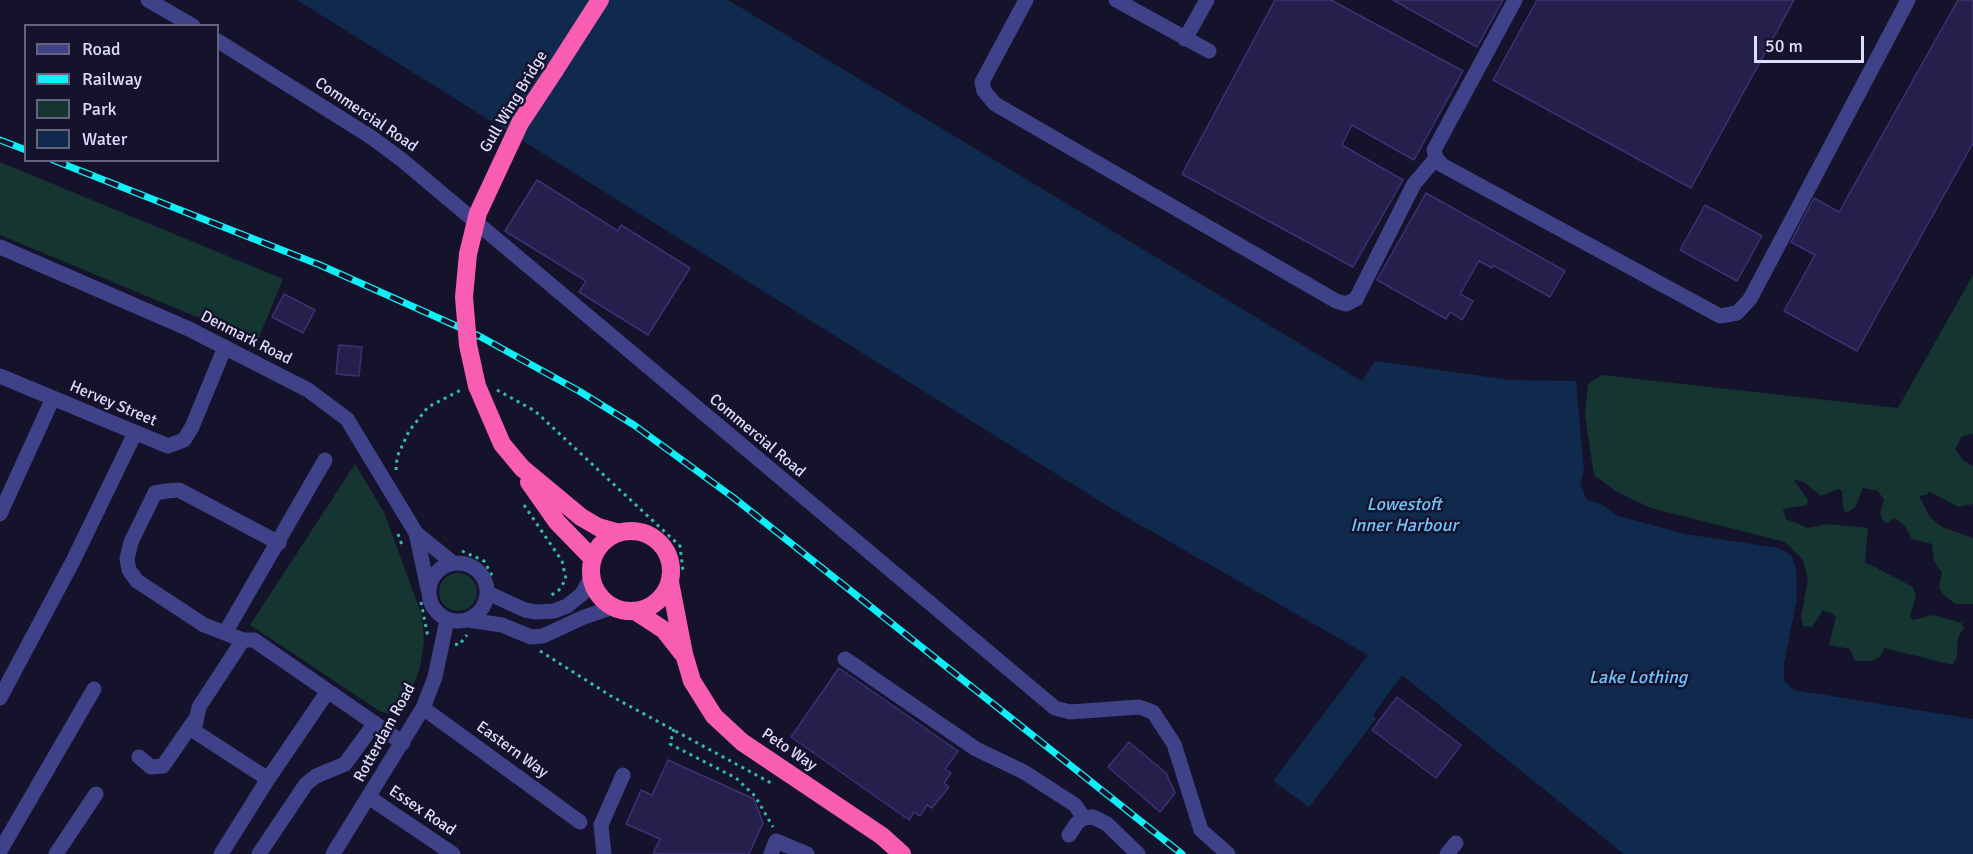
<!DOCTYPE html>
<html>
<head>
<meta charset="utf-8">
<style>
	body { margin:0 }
	#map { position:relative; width:1973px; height:854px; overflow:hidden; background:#15122b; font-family:Signika,sans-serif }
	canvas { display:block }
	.legend { position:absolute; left:24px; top:24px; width:195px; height:138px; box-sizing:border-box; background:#15122b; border:2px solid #66637f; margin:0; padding:8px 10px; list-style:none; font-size:18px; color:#dfddfe }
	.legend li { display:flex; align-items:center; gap:12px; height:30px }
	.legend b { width:30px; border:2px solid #66637f }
	.scale { position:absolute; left:1754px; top:36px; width:110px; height:27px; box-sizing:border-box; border:3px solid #dfddfe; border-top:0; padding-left:8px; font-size:18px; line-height:21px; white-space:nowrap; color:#dfddfe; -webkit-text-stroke:4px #15122b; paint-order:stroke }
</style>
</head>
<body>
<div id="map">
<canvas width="1973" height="854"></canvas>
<ul class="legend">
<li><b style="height:8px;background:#3f4288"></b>Road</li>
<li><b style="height:8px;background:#11eff6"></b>Railway</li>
<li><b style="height:16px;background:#153531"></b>Park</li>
<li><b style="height:16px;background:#0f2a4d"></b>Water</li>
</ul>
<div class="scale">50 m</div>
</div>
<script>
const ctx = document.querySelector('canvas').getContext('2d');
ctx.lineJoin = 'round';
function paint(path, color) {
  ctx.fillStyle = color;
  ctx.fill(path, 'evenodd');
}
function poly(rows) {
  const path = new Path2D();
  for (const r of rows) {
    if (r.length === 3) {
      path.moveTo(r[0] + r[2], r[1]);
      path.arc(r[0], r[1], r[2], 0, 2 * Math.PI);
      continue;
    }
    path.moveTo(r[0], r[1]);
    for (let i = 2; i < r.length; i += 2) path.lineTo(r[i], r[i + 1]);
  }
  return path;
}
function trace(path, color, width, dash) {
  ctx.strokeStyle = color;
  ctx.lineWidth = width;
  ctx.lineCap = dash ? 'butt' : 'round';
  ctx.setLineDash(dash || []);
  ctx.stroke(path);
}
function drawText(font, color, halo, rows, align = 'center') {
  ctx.font = font + ' Signika,sans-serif';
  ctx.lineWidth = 5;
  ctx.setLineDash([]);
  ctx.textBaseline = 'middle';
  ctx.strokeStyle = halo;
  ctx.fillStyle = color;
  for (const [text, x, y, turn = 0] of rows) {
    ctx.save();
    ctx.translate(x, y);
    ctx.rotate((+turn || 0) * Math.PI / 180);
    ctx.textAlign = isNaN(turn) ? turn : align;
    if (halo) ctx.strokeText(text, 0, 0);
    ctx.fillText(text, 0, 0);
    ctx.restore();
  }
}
const green = poly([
	[0,162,283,279,257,342,0,235],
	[1973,275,1973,434,1962,436,1955,449,1964,461,1973,466,1973,504,1958,507,1929,491,1927,495,1919,496,1930,517,1942,527,1973,538,1973,604,1955,604,1944,595,1939,587,1942,573,1934,561,1932,544,1912,539,1905,526,1895,518,1887,523,1883,521,1880,513,1884,500,1878,491,1863,488,1855,507,1846,513,1843,509,1842,491,1838,489,1821,496,1805,483,1793,479,1808,500,1807,505,1783,509,1786,519,1808,528,1827,524,1868,528,1865,562,1913,587,1916,597,1910,616,1913,620,1933,615,1962,623,1964,628,1958,637,1957,656,1953,665,1884,648,1880,657,1871,661,1855,661,1850,649,1829,645,1836,617,1831,613,1823,610,1812,627,1803,626,1801,617,1808,579,1803,560,1785,542,1651,508,1617,492,1594,475,1585,416,1588,384,1602,375,1898,408],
	[355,464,384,512,422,616,424,642,420,668,410,693,397,709,388,714,378,710,250,625],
	[458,592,19]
]);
const water = poly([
	[297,0,728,0,1362,381,1375,361,1510,380,1576,381,1584,471,1580,483,1587,500,1601,504,1618,516,1685,534,1779,548,1792,556,1796,569,1797,598,1784,664,1784,681,1794,690,1973,719,1973,854,1624,854,1402,675,1373,715,1376,719,1309,807,1273,781,1368,655,1114,510]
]);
const building = poly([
	[1275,0,1331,0,1463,71,1414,160,1352,125,1342,145,1403,180,1353,267,1182,174,1275,0],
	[1393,0,1503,0,1477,47,1393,0],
	[1537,0,1794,0,1691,188,1493,80,1537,0],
	[1958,0,1973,0,1973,143,1857,351,1784,311,1815,255,1791,242,1814,198,1839,212,1958,0],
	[537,180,618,231,621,225,690,268,648,335,579,292,586,281,505,231,537,180],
	[1426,193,1565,271,1550,297,1493,265,1492,268,1479,261,1460,294,1473,301,1462,320,1450,312,1446,319,1377,280,1426,193],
	[1705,205,1762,236,1737,281,1680,250,1705,205],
	[284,294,315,310,303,333,272,317,284,294],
	[339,345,362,347,359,376,336,374,339,345],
	[839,668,958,751,945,769,951,773,944,783,949,787,932,808,927,805,920,816,914,812,909,820,791,737,839,668],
	[1397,697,1461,745,1436,778,1372,730,1397,697],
	[1129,742,1166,773,1175,793,1160,812,1108,767,1129,742],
	[668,760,754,799,763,823,749,854,653,854,660,839,626,824,641,790,652,795,668,760]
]);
const path = poly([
	[497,390,535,411,680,546,683,571],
	[396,470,397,457,409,431,428,407,461,390],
	[524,505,562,561,566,579,559,590,550,596],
	[398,534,403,548],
	[462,551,484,561,494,579],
	[421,602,428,637],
	[455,644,459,645,467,635],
	[540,651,611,696,771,783],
	[674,729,670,744,736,778,755,796,773,827]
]);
const minor = poly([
	[148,0,193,26],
	[1026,0,982,82,984,91,995,104,1336,301,1346,304,1356,299,1414,184,1436,158],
	[1116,0,1209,51],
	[1515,0,1434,150,1436,158,1442,165,1720,316,1737,313,1750,299,1908,0],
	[1185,39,1207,0],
	[218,41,371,137,402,160,1055,708,1070,712,1139,707,1153,712,1174,744,1201,830,1228,854],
	[0,247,189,329,308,390,347,419,416,533,453,563],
	[0,376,168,446,184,440,192,427,225,347],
	[0,514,53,398],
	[416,533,428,589],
	[279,543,179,490,166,491,155,493,131,542,127,559,129,570,137,581,204,625,243,640,254,640,403,743],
	[458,592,29],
	[488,593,525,610,536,612,554,611,567,606,582,594,591,578],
	[468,620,502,625,531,637,543,636,584,617,614,607],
	[225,633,325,460],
	[243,640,199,707,194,731,268,779,328,691],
	[845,659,976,749,1024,772,1075,805,1084,818],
	[0,698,73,561,135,433],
	[423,708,580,822],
	[139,757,151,767,163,766,194,721],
	[370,798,453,854],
	[1069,835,1077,823,1084,818,1093,817,1107,824,1138,854],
	[0,851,94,689],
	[56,854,96,794],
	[221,854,268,779],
	[259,854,306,784,316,776,345,764,375,723],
	[333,854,423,708,435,677,447,620],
	[604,854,601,825,623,775],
	[771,854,776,841,807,854],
	[1447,854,1456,843]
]);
const highway = poly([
	[555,70,600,0],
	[522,468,581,517,598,527,619,533],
	[529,482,557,522,593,559],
	[631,571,40],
	[670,582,684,654,692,681,714,716,742,742,882,836,902,854],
	[635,611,664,630,682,653]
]);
const rail = poly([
	[0,140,26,150],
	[53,160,320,265,481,337,579,391,634,425,734,498,1182,854]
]);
const highwayBridge = poly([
	[522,468,502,444,477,386,468,345,464,297,468,254,478,213,520,123,555,70]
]);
const streetNames = [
	["Gull Wing Bridge",514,102,-59],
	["Commercial Road",366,115,34],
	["Denmark Road",246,338,27],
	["Hervey Street",113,404,23],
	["Commercial Road",757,436,40],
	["Rotterdam Road",385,733,-61],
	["Eastern Way",512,750,36],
	["Peto Way",789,750,34],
	["Essex Road",422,811,34]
];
const waterNames = [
	["Lowestoft",1404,505],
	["Inner Harbour",1404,526],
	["Lake Lothing",1638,678]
];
paint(green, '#153531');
paint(water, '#0f2a4d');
paint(building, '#251f4b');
trace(building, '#3b3276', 1.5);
trace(path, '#36b9a8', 3, [3, 4.5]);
trace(minor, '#3f4288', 15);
trace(highway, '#f95db2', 18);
trace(rail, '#11eff6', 7);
trace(rail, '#15122b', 4.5, [14]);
trace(highwayBridge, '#f95db2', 18);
drawText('16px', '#dfddfe', '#15122b', streetNames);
drawText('italic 18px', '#6fc3fa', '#15122b', waterNames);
</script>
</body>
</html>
